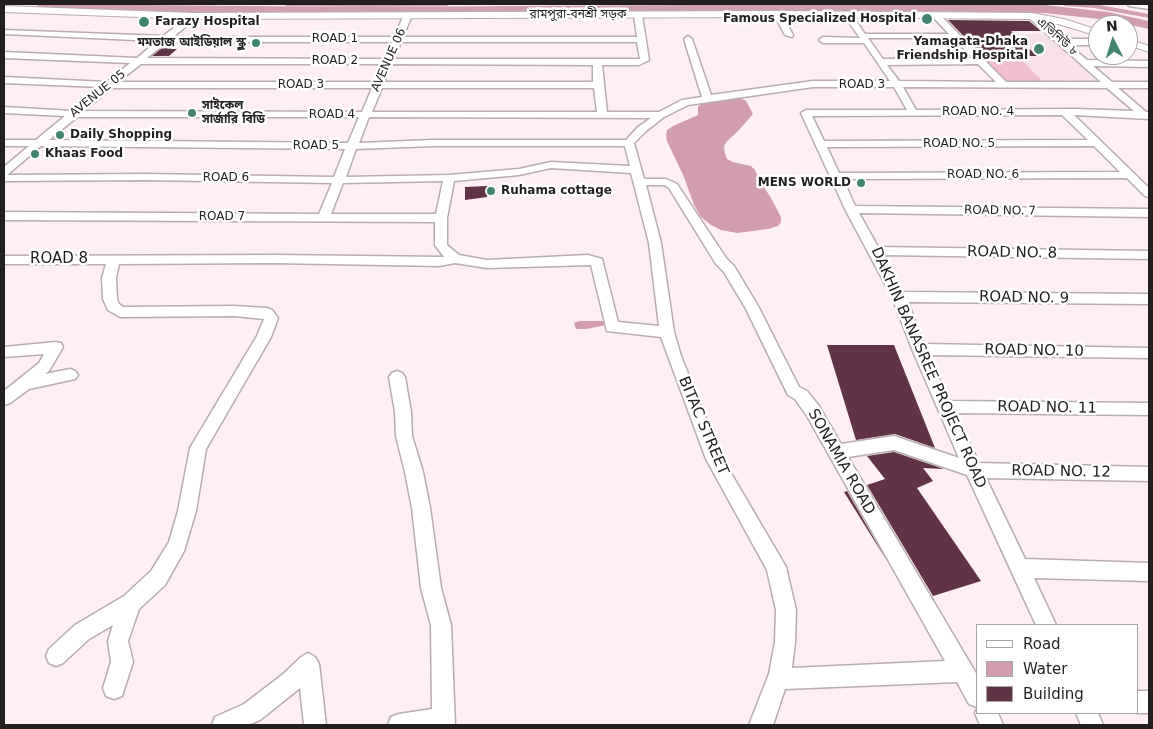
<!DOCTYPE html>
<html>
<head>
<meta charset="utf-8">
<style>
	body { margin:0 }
	#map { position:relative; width:1153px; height:729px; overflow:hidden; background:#fdeff4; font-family:"DejaVu Sans",sans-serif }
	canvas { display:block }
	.frame { position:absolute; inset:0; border:5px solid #231e20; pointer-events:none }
	.legend { position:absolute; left:976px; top:624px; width:162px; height:90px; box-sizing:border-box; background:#fff; border:1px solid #a7a5a6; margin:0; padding:6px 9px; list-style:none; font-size:15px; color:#231e20 }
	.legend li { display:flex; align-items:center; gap:10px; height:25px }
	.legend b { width:25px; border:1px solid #a7a5a6 }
	.north { position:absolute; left:1088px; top:15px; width:50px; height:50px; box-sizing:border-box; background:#fff; border:1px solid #a7a5a6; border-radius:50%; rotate:355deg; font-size:14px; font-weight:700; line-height:20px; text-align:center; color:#231e20 }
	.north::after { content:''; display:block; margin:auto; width:18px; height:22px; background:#438372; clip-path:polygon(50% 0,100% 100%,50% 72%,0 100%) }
</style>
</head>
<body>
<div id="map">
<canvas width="1153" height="729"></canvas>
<div class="frame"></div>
<ul class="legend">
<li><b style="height:6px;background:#fff"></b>Road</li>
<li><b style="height:14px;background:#d39db1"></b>Water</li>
<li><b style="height:14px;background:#603346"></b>Building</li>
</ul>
<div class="north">N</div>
</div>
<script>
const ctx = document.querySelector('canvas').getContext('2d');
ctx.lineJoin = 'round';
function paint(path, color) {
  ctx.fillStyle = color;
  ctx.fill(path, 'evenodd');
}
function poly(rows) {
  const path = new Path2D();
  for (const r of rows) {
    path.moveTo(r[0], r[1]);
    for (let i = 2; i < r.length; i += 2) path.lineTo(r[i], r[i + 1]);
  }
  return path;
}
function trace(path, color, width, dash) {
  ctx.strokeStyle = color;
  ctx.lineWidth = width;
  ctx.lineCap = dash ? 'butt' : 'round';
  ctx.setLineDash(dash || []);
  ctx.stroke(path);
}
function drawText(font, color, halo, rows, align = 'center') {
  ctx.font = font + ' "DejaVu Sans","Noto Sans Bengali",sans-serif';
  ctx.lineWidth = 5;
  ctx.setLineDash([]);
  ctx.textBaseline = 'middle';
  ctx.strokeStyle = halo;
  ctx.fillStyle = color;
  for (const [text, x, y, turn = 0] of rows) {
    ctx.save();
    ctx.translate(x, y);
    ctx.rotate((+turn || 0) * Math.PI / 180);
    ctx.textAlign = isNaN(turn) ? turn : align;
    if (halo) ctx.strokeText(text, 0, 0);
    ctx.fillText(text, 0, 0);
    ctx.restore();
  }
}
const built = poly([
	[992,34,1052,34,1111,85,1003,84,979,60,1020,59]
]);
const green = poly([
	[1021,59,1045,84,1003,84,979,60]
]);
const water = poly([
	[737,97,746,101,753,114,737,132,726,142,724,147,725,154,727,159,733,162,751,166,755,170,760,181,771,198,781,217,781,222,778,226,768,229,737,233,721,230,711,225,701,217,694,205,684,177,667,141,666,136,667,130,673,126,698,115,698,107,702,103,709,100],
	[579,321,603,321,606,325,586,329,576,329,574,323]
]);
const canal = poly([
	[283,4,450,4,447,6,366,7,286,6,283,4],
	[1062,4,1094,4,1149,14,1149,18,1094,8,1065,6,1062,4]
]);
const river = poly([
	[35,4,356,7,852,4,1045,5,1108,12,1149,21,1149,29,1108,20,1045,13,907,11,356,15,193,13,41,8,35,4]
]);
const building = poly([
	[948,20,1029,21,1041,31,1011,31,1037,56,1010,56,1013,58,986,59],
	[162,48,177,49,169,56,152,56],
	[487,186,487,197,465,200,465,187],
	[827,345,894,345,935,448,895,434,856,440],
	[894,452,944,469,923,468,933,481,917,488,981,581,933,596,867,485,885,479,867,456],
	[847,491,887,561,844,492]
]);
const minor = poly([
	[1128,4,1149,5,1149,9,1129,6,1128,4],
	[775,12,782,14,793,35,792,37,785,35,774,14,775,12],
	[844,12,850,12,865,34,949,34,931,15,938,13,1006,82,1101,82,1029,18,1029,14,1032,14,1063,39,1098,39,1098,45,1069,45,1087,60,1149,61,1149,67,1093,66,1112,82,1149,82,1149,88,1118,88,1146,112,1149,112,1149,119,1074,115,1149,188,1149,197,1145,196,1127,178,843,179,855,206,1149,209,1149,217,859,213,878,247,1149,251,1149,259,883,255,903,292,1149,294,1149,304,908,302,924,344,1149,348,1149,358,929,355,949,401,1149,403,1149,415,955,413,979,463,1149,467,1149,481,986,478,1025,559,1149,563,1149,581,1034,578,1056,625,1036,625,967,475,894,450,848,457,977,675,977,707,969,704,957,682,785,689,773,725,749,725,769,674,775,642,776,610,767,570,706,459,661,337,607,331,591,265,487,268,455,263,439,266,275,263,119,264,116,278,117,299,119,304,123,307,234,306,267,308,272,310,278,318,271,337,206,449,196,511,184,551,165,585,139,609,128,641,133,662,122,696,114,699,106,696,103,688,111,662,108,641,113,625,89,639,63,663,56,666,49,663,46,656,49,649,75,625,124,596,151,571,169,542,178,511,190,448,257,336,264,319,234,316,120,317,108,310,103,299,102,278,106,264,4,264,4,256,275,255,444,257,435,245,435,222,4,220,4,212,319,214,332,183,144,180,4,181,4,167,29,146,4,146,4,140,36,140,65,116,4,113,4,107,72,111,101,87,4,83,4,77,107,82,130,63,4,58,4,52,137,58,157,41,4,34,4,30,163,36,193,14,196,14,196,18,173,37,394,37,404,15,408,13,412,15,403,37,637,37,634,15,638,13,642,15,649,60,639,65,602,65,607,112,659,112,682,100,702,97,684,39,688,36,692,39,711,95,813,81,890,81,864,43,823,43,819,40,823,37,860,38,843,14,844,12],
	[868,38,953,38,973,58,883,59,868,38],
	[167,42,392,42,385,59,147,58,167,42],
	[401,42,637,42,640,59,394,59,401,42],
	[141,64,383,64,375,82,118,82,141,64],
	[391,64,593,65,593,82,384,82,391,64],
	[978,64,996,82,899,81,887,65,978,64],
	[813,87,894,87,907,110,806,110,801,113,845,209,892,297,912,349,959,458,894,436,841,444,819,406,807,391,799,387,758,306,734,266,726,258,677,184,666,179,644,179,634,143,646,131,664,117,688,105,813,87],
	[903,87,1107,88,1134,111,1076,109,916,110,903,87],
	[112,88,372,88,362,112,84,111,112,88],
	[382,88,594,88,597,112,372,112,382,88],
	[1062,115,1088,140,824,141,812,116,1062,115],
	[77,117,359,117,348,143,49,140,77,117],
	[369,117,651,118,638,127,626,140,432,140,359,143,369,117],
	[41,146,345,149,334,177,144,174,7,175,41,146],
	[432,146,625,146,630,166,551,162,519,169,449,175,346,177,356,149,432,146],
	[1094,146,1120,172,839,173,827,147,1094,146],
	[551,168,631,173,649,243,659,326,618,322,602,259,588,255,487,260,459,255,447,245,447,218,454,181,519,175,551,168],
	[443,181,436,214,331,214,343,183,443,181],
	[646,185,664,185,669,188,716,264,724,272,746,309,788,395,795,399,807,416,945,661,792,668,795,642,796,610,786,567,721,456,681,356,674,332,661,243,646,185],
	[56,342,61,343,63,347,49,371,45,374,70,369,75,371,78,375,75,379,29,389,10,403,4,405,4,391,39,363,44,354,4,357,4,347,56,342],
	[397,371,402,373,405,377,411,412,412,436,423,472,430,508,441,588,451,625,455,725,388,725,391,717,399,714,432,709,431,625,421,588,412,508,405,472,396,436,395,412,389,377,392,373,397,371],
	[308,653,315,657,319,664,326,725,304,725,300,688,260,720,248,725,212,725,215,717,244,704,282,675,301,657,308,653],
	[1137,691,1149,691,1149,713,1137,713,1137,691],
	[977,709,977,713,998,713,1003,725,980,725,975,713,977,709],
	[1076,713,1098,713,1103,725,1081,725,1076,713]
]);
const major = poly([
	[4,6,193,13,778,11,1032,13,1064,19,1098,30,1098,36,1058,24,1032,19,778,17,193,19,4,12,4,6],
	[1128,39,1149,46,1149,52,1128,45,1128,39]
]);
const markers = [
	[927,19,6,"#438372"],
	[144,22,6,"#438372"],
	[256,43,5,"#438372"],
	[1039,49,6,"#438372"],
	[192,113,5,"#438372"],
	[60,135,5,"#438372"],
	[35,154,5,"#438372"],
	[861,183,5,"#438372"],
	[491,191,5,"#438372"]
];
const farStreetnames = [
	["রামপুরা-বনশ্রী সড়ক",578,15],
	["এভিনিউ ৮",1057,37,41],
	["ROAD 1",335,39],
	["AVENUE 06",389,60,-66],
	["ROAD 2",335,61],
	["ROAD 3",301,85],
	["ROAD 3",862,85],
	["AVENUE 05",98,94,-39],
	["ROAD NO. 4",978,112],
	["ROAD 4",332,115],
	["ROAD NO. 5",959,144],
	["ROAD 5",316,146],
	["ROAD NO. 6",983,175],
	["ROAD 6",226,178],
	["ROAD NO. 7",1000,211,1],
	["ROAD 7",222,217]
];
const farPoinames = [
	["Famous Specialized Hospital",916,19,"right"],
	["Farazy Hospital",155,22],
	["Yamagata-Dhaka",1028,42,"right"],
	["Friendship Hospital",1028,56,"right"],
	["মমতাজ আইডিয়াল স্কুল",246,43,"right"],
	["সাইকেল",202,106],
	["সার্জারি বিডি",202,120],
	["Daily Shopping",70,135],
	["Khaas Food",45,154],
	["MENS WORLD",851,183,"right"],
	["Ruhama cottage",501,191]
];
const streetNames = [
	["ROAD NO. 8",1012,253,1],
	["ROAD 8",59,259],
	["ROAD NO. 9",1024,298,1],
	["ROAD NO. 10",1034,351,1],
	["DAKHIN BANASREE PROJECT ROAD",928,368,66],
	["ROAD NO. 11",1047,408,1],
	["BITAC STREET",703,426,67],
	["SONAMIA ROAD",841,462,60],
	["ROAD NO. 12",1061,472,1]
];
paint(built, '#f8e2ea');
paint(green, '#f0bdd1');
paint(water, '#d39db1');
paint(canal, '#d39db1');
paint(river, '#d39db1');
paint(building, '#603346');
trace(minor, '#b8acb0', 3);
trace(major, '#b8acb0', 2);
paint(minor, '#fff');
paint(major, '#fff');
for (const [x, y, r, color] of markers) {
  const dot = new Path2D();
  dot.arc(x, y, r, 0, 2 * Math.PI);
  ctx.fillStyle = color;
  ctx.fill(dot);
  trace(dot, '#fff', 2);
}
drawText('12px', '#231e20', '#fff', farStreetnames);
drawText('bold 12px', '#231e20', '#fff', farPoinames, 'left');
drawText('15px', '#231e20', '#fff', streetNames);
</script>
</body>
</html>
